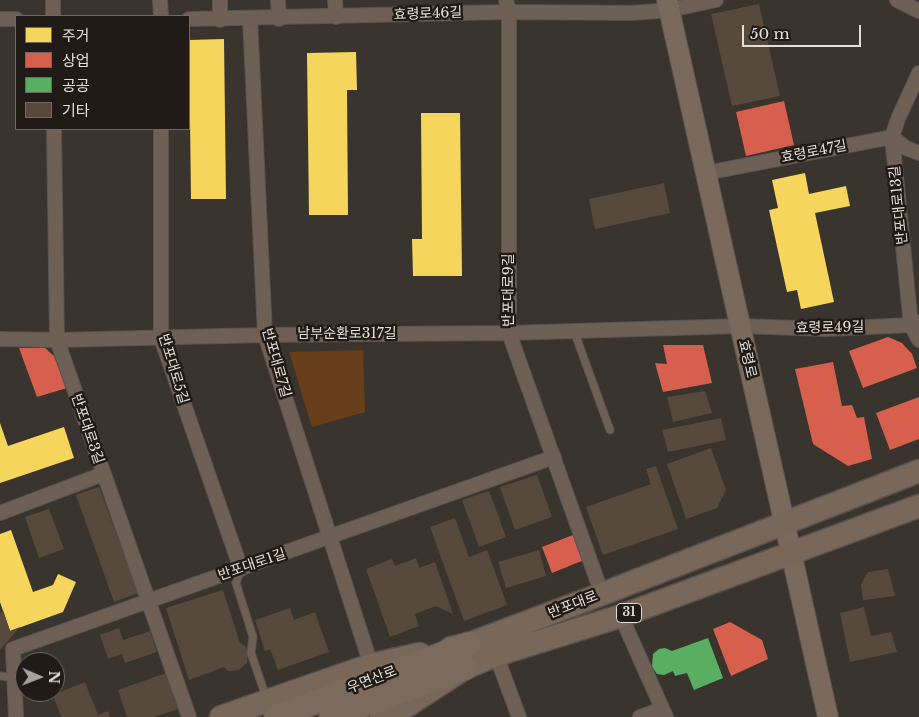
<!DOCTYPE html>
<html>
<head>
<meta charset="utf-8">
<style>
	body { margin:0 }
	#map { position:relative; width:919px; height:717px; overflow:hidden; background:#3a342f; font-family:"Libre Baskerville","Noto Sans KR",serif }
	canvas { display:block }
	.legend { position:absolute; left:15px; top:15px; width:175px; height:115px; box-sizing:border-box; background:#211b18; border:1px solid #6f6965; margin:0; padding:6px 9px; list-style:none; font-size:15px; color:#e4ddd8 }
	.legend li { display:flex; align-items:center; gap:10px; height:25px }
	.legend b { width:25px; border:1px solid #6f6965 }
	.north { position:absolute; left:15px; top:652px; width:50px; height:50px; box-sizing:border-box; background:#211b18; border:1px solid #6f6965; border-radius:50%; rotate:91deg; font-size:14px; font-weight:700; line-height:20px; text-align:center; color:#e4ddd8 }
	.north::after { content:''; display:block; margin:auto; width:18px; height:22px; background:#a8a29d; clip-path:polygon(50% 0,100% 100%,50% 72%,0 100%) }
	.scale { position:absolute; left:742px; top:25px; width:119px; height:22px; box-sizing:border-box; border:2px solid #e4ddd8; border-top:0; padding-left:6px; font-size:15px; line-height:18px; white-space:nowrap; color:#e4ddd8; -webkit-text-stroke:4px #211b18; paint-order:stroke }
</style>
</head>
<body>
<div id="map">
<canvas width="919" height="717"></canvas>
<ul class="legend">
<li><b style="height:14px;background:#f6d55c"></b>주거</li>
<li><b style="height:14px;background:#d6604d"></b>상업</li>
<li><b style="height:14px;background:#5aae61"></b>공공</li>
<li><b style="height:14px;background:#57493c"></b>기타</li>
</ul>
<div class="north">N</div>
<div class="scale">50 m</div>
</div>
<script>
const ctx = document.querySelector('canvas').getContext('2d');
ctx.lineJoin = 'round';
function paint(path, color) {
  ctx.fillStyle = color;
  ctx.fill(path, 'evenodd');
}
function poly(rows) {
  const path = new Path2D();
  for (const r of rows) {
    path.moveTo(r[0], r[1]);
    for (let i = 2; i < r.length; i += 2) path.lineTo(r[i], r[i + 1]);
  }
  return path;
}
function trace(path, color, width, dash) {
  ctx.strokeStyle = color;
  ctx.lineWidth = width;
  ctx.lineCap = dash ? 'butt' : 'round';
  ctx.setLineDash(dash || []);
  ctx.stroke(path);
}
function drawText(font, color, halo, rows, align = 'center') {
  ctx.font = font + ' "Libre Baskerville","Noto Sans KR",serif';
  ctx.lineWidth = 5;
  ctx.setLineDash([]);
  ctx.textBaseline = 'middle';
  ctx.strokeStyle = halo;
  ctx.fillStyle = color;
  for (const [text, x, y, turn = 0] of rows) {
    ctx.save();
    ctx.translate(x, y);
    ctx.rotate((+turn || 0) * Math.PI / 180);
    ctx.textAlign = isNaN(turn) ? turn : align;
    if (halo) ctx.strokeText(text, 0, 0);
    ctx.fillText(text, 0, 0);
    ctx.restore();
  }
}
const green = poly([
	[363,350,365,412,312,427,289,352]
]);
const homes = poly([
	[224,39,226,199,191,199,189,40],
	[356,52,357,90,347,90,348,215,309,215,307,53],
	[421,113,460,113,462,276,413,276,412,239,422,239],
	[805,173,809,194,846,186,850,206,815,213,834,302,801,309,797,290,787,292,769,210,778,208,772,180],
	[0,423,8,446,64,427,74,458,0,483],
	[11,530,33,592,53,585,58,574,76,582,63,612,10,631,0,602,0,534]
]);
const shops = poly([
	[784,101,794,145,746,156,736,112],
	[888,337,902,343,912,354,917,368,863,388,849,351],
	[663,345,703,345,712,383,663,392,655,363,667,364],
	[19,348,45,348,54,356,67,388,37,397],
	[833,362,842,406,852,405,857,418,864,417,872,459,848,466,813,444,795,369],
	[919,397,919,439,890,450,876,413],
	[573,535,584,560,552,573,542,547],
	[730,622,762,640,768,659,731,676,713,629]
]);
const public = poly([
	[708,638,723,678,694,690,687,673,675,676,673,671,664,675,657,674,652,667,653,654,659,649,665,648,672,651]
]);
const building = poly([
	[759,4,780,96,732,106,711,14],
	[664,183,670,213,595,229,589,199],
	[705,391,712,413,673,422,667,397],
	[721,418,726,440,668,452,662,430],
	[711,448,726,490,717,508,686,519,667,464],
	[656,466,678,529,603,555,586,507,651,484,646,469],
	[537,475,552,517,515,530,500,487],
	[99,487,138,593,114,602,76,495],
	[489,491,506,537,479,547,462,500],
	[49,509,64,549,39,558,25,517],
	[455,518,469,557,487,550,507,605,464,621,430,527],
	[539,550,546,576,506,588,498,562],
	[416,558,419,568,435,562,453,614,436,606,415,614,419,626,390,637,366,569,392,559,395,566],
	[888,569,895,596,863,600,861,584,868,572],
	[223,590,240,643,245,646,248,651,247,663,239,670,228,671,224,667,189,680,166,608],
	[864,607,871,636,891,632,897,652,850,662,840,613],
	[290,608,294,620,315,612,329,652,278,670,270,649,265,651,255,620],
	[3,610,10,631,20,627,0,650,0,614],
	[119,628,123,640,150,631,157,652,125,663,122,654,108,659,100,635],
	[166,673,178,709,154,717,127,717,118,690],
	[85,682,98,715,108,711,110,717,61,717,53,695]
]);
const service = poly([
	[574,331,610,430],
	[241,569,236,583,253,637,251,653,266,697],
	[0,676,16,678]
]);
const minor = poly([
	[53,0,53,16],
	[160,0,161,16],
	[220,0,220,20],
	[278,0,279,19],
	[335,0,336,17],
	[506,0,509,12,509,333,602,594],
	[897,0,919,11],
	[250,18,265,335,371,665],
	[0,19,16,19],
	[189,19,509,12,632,13,670,10,716,0],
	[919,73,898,119,892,137,911,325,919,340],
	[54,129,57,340,189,717],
	[161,129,161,338,241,569],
	[706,173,892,137,906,148,919,153],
	[0,339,57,340,265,335,509,333,740,326,826,329,911,325,919,322],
	[0,513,103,474],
	[621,616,666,717],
	[496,655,519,717],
	[16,717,13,649,554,457],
	[640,717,662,709]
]);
const secondary = poly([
	[667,0,828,717]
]);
const primary = poly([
	[451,648,469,644,602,594,919,471],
	[221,717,371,665,420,654],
	[381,717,402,709,465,668,496,655,621,616,919,506]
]);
const trunk = poly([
	[276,717,469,644],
	[331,717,465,668]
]);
const shields = [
	[629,613,25]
];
const shieldNames = [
	["31",629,613]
];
const streetNames = [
	["효령로46길",428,14,-2],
	["효령로47길",814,152,-11],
	["반포대로13길",899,205,-96],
	["반포대로9길",509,290,-90],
	["효령로49길",830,328,-1],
	["남부순환로317길",347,334],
	["효령로",747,359,77],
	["반포대로7길",276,363,74],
	["반포대로5길",173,369,73],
	["반포대로3길",87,429,71],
	["반포대로1길",252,565,-19],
	["반포대로",573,605,-21],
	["우면산로",372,680,-21]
];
paint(green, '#693e1b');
paint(homes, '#f6d55c');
paint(shops, '#d6604d');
paint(public, '#5aae61');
paint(building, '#57493c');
trace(service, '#58524e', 9);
trace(minor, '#58524e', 16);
trace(secondary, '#58524e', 22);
trace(primary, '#58524e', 25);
trace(trunk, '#58524e', 26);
trace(service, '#6f6056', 7);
trace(minor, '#6f6056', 14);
trace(secondary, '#7b695c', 20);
trace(primary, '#796759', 22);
trace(trunk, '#7c6a5d', 24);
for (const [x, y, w] of shields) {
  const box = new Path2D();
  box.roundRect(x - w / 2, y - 9.5, w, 19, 4);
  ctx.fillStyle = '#211b18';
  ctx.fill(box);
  trace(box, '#e4ddd8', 1);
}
drawText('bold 12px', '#e4ddd8', null, shieldNames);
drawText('14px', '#e4ddd8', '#211b18', streetNames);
</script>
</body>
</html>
